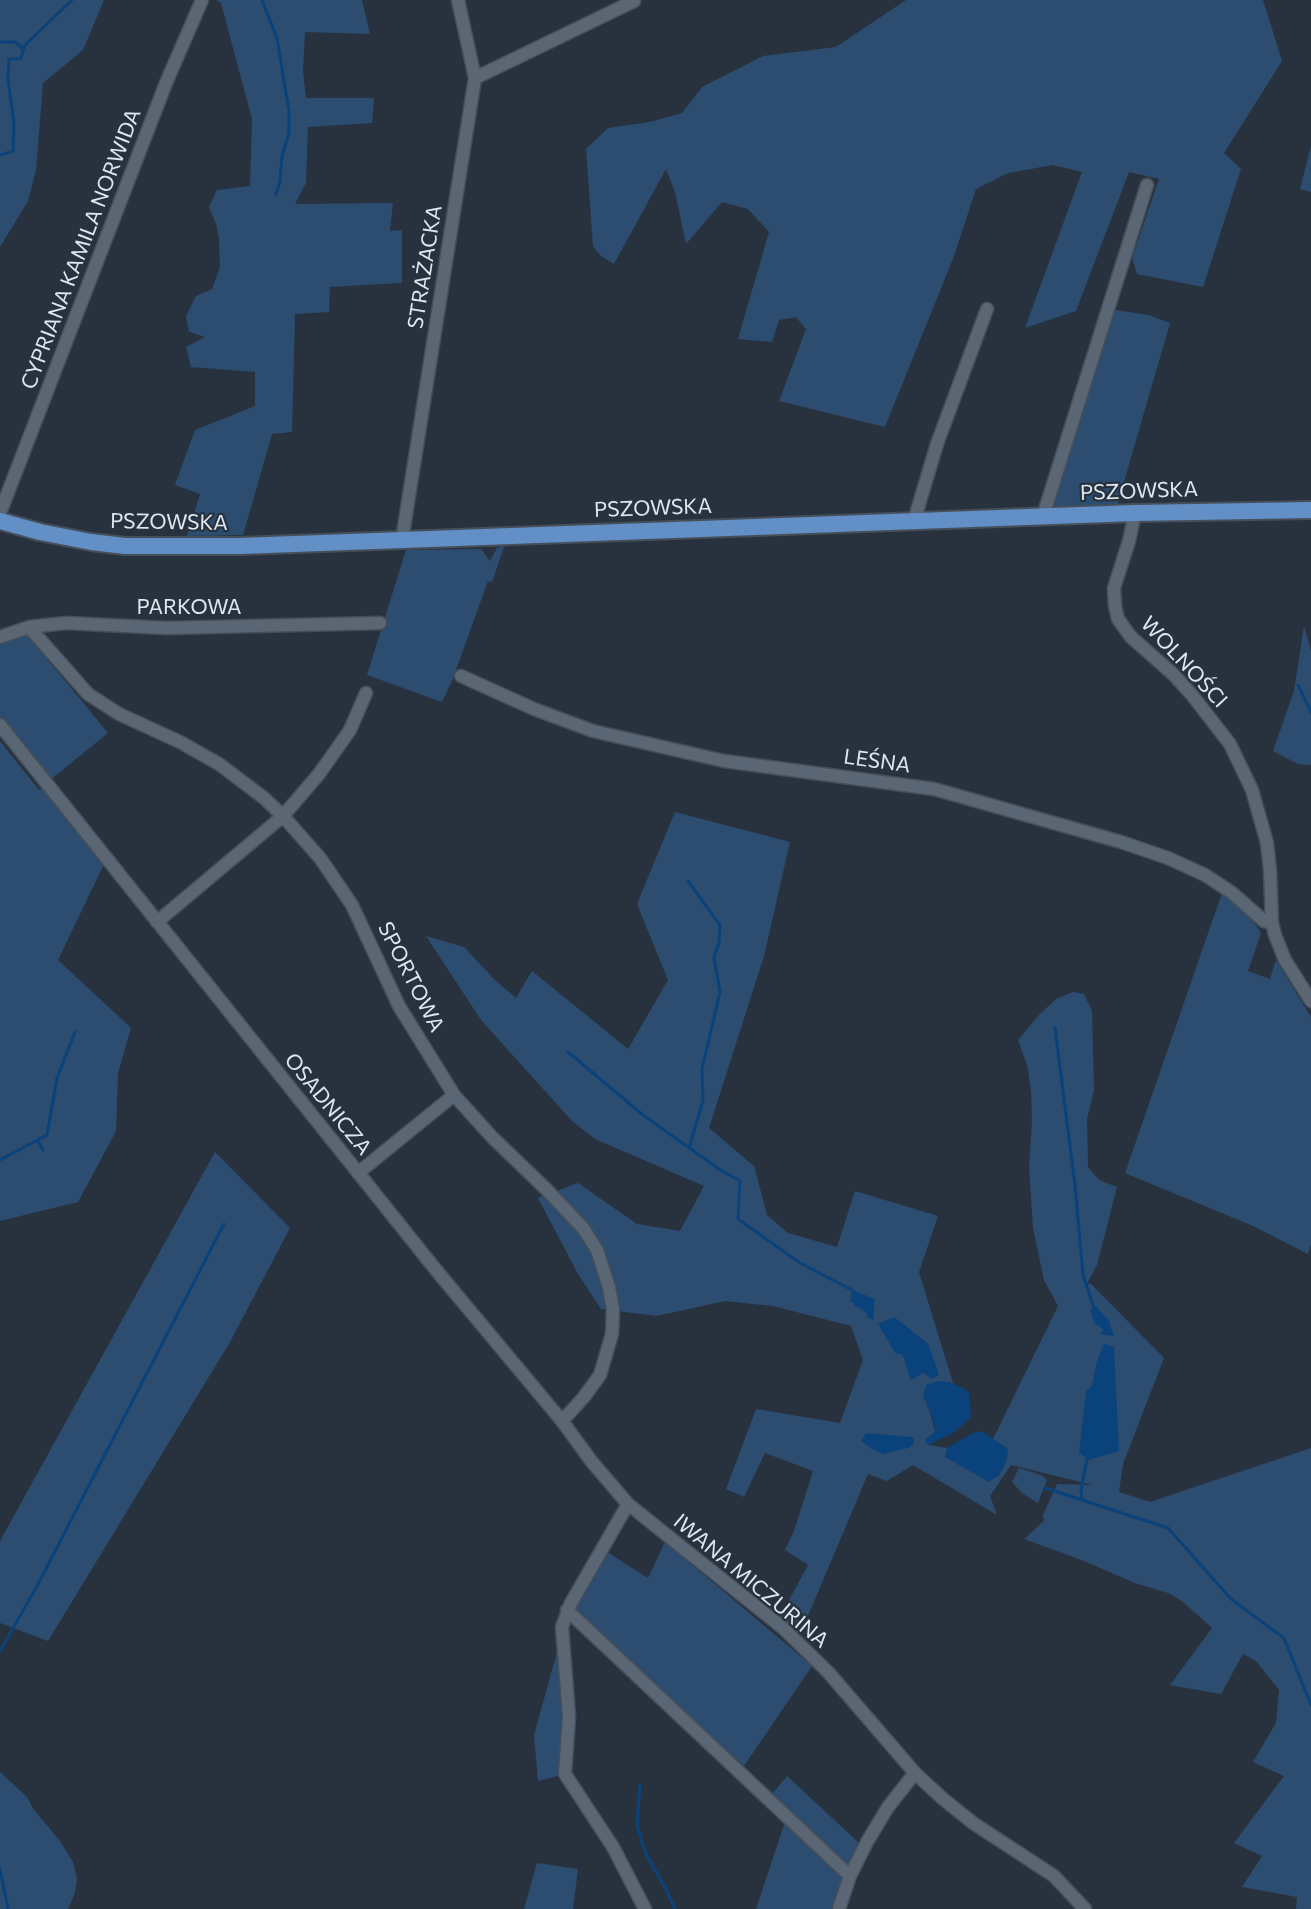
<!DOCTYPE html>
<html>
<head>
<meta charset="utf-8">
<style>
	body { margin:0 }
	canvas { display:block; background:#28323f }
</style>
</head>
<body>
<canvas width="1311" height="1909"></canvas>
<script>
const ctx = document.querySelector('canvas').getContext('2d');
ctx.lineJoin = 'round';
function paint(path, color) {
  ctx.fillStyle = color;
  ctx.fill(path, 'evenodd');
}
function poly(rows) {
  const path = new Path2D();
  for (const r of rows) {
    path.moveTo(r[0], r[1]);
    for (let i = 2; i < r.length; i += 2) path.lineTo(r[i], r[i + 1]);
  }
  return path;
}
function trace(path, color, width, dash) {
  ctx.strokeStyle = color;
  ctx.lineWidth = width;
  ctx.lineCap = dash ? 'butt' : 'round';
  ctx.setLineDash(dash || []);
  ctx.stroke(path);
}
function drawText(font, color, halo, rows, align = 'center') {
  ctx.font = font + ' Commissioner,sans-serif';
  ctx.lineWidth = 4.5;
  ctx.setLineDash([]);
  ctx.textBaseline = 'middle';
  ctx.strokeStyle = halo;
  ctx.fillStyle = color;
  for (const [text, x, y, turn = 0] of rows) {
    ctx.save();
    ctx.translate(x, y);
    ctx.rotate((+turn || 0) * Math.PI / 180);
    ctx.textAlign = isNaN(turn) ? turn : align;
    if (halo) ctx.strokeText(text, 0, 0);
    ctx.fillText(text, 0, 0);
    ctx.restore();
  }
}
const green = poly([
	[0,0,104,0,83,50,43,83,36,170,28,201,0,247],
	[216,0,362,0,370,34,305,32,303,71,306,98,374,98,372,123,308,127,306,183,295,204,393,203,390,231,402,230,402,283,330,287,329,312,295,314,292,432,272,434,243,535,187,536,200,494,175,485,195,430,255,406,255,372,191,367,186,347,205,337,189,332,186,316,196,296,212,289,220,267,219,239,216,224,209,207,217,190,250,186,252,119,221,3],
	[906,0,1263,0,1282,61,1224,153,1241,169,1203,287,1137,274,1132,258,1159,179,1129,172,1076,311,1025,328,1082,172,1053,165,1008,173,976,189,954,256,885,427,779,401,806,329,796,317,779,320,772,342,738,339,769,232,748,209,722,202,686,244,675,192,666,169,614,264,601,256,593,246,586,149,608,128,650,122,682,113,702,87,763,56,836,47],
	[1311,146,1311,192,1300,189],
	[1116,310,1148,315,1170,323,1117,506,1051,507,1111,313],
	[505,544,492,582,488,581,452,681,442,702,367,675,406,550,481,549,490,561,497,548],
	[1304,626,1311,651,1311,765,1298,764,1273,751,1294,691],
	[25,632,108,733,49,781,0,720,0,645],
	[0,741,39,790,45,788,106,860,58,960,131,1028,118,1073,116,1131,78,1202,0,1221],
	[675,812,790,842,764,956,709,1128,754,1166,767,1215,788,1233,837,1247,855,1191,938,1216,919,1272,953,1383,939,1381,923,1395,931,1415,935,1432,925,1440,929,1445,947,1448,946,1458,999,1475,1006,1462,1008,1449,993,1439,1058,1306,1044,1280,1033,1228,1029,1167,1032,1121,1031,1092,1028,1068,1018,1040,1039,1015,1056,999,1073,992,1084,994,1092,1011,1094,1090,1087,1119,1088,1167,1099,1180,1117,1187,1097,1265,1085,1287,1090,1283,1164,1358,1123,1464,1119,1492,1150,1502,1311,1448,1311,1909,1296,1909,1297,1897,1242,1887,1262,1856,1234,1843,1284,1776,1253,1762,1276,1723,1279,1690,1256,1661,1243,1654,1221,1694,1170,1685,1212,1628,1182,1601,1168,1593,1135,1583,1084,1561,1024,1539,1044,1521,1043,1515,1057,1484,1093,1485,1011,1465,990,1496,997,1515,913,1465,887,1481,868,1474,799,1637,779,1619,808,1565,785,1550,794,1531,813,1471,765,1453,744,1497,726,1489,756,1409,840,1423,863,1360,851,1326,773,1306,725,1301,657,1316,601,1309,578,1274,538,1198,578,1183,637,1224,680,1231,704,1186,595,1139,572,1121,481,1020,426,936,464,947,495,980,516,998,532,971,628,1049,668,980,637,904],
	[894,1317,928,1344,939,1375,924,1372,911,1380,903,1355],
	[1222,893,1247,912,1261,933,1248,971,1270,979,1276,960,1311,1017,1311,1244,1308,1254,1253,1226,1125,1173],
	[215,1152,290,1228,230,1342,48,1641,0,1623,0,1541],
	[1019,1468,1041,1475,1047,1480,1038,1503,1022,1493,1012,1482],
	[665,1542,812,1666,744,1766,710,1737,573,1608,607,1552,648,1578],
	[561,1638,566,1708,562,1775,538,1781,534,1735],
	[0,1772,27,1797,34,1810,60,1841,73,1862,77,1878,75,1893,68,1909,0,1909],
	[787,1776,858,1842,851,1866,843,1868,772,1794],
	[786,1819,843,1880,835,1909,756,1909],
	[537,1863,578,1869,573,1909,524,1909]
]);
const water = poly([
	[852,1290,875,1299,873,1320,867,1317,866,1312,854,1305,854,1302,850,1302],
	[1097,1307,1109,1321,1114,1336,1100,1334,1103,1329,1095,1324,1090,1310],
	[894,1317,928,1344,939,1375,931,1379,923,1372,911,1380,903,1355,895,1353,878,1324],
	[1104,1344,1114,1347,1119,1451,1089,1460,1079,1453,1086,1392,1092,1385,1097,1361],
	[939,1381,953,1383,969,1392,971,1417,953,1433,928,1445,925,1440,935,1432,934,1421,923,1395,926,1385],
	[977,1431,985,1433,1008,1449,1006,1462,999,1475,989,1482,945,1457,947,1448],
	[866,1433,911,1437,914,1439,914,1444,908,1448,883,1454,872,1449,861,1441]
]);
const stream = poly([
	[262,0,277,38,289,111,289,133,282,156,280,181,276,195],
	[0,42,15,42,23,49],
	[0,155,13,151,14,124,8,79,9,59,21,59,24,47,28,42,72,0],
	[1298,685,1311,712],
	[688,881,720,925,719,943,714,957,720,992,702,1069,703,1101,689,1148],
	[1055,1028,1075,1185,1083,1275,1094,1308],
	[568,1052,643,1115,719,1169,740,1181,738,1219,800,1263,852,1290],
	[38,1141,43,1150],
	[0,1160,47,1135,57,1078,75,1032],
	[1045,1488,1168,1528,1231,1599,1284,1638,1311,1705],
	[1082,1500,1081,1490,1087,1459],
	[0,1651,36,1588,224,1224],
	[640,1785,637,1825,641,1839,646,1854,667,1891,675,1909],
	[0,1869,8,1909]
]);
const minor = poly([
	[475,78,634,1],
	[0,513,166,83,202,0],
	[1135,513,1129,541,1114,588,1115,606,1118,619,1131,637,1173,674,1192,695,1230,744,1252,790,1267,843,1270,870,1272,923,1275,935,1285,960,1311,1001],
	[1043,516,1147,185],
	[914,521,937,444,987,309],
	[402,540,475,78,458,0],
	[29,627,88,694,119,714,180,742,219,764,264,798,283,816,320,858,352,905,399,1006,454,1095,492,1137,546,1189,583,1228,597,1250,609,1287,613,1310,612,1334,600,1375,584,1397,562,1421],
	[0,637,29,627,66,623,167,628,380,623],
	[461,676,534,709,593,731,724,761,934,789,1121,842,1168,858,1205,875,1231,892,1264,921,1272,923],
	[0,725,436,1270,562,1421,592,1462,628,1504,783,1628,828,1672,915,1773,942,1798,973,1823,1054,1876,1085,1909],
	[157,922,283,816,319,774,350,730,366,693],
	[358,1173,454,1095],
	[628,1504,571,1603,562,1627,569,1716,565,1774,613,1847,645,1909],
	[567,1610,850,1876],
	[839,1909,850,1876,867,1842,888,1807,915,1773]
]);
const major = poly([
	[0,521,40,532,91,542,125,546,240,546,1135,513,1311,510]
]);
const streetNames = [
	["CYPRIANA KAMILA NORWIDA",81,249,-69],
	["STRAŻACKA",425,267,-81],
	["PSZOWSKA",1139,491,-2],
	["PSZOWSKA",653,508,-2],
	["PSZOWSKA",169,522,1],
	["PARKOWA",189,607],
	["WOLNOŚCI",1184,662,47],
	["LEŚNA",877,761,8],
	["SPORTOWA",411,977,63],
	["OSADNICZA",328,1104,51],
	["IWANA MICZURINA",751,1581,40]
];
paint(green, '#2c4c70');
paint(water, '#0a437c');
trace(stream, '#0a437c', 3);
trace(minor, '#464f59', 15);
trace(major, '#464f59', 20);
trace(minor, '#5a6674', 12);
trace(major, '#618fc6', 16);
drawText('21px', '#dfe6ee', '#28323f', streetNames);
</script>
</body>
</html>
